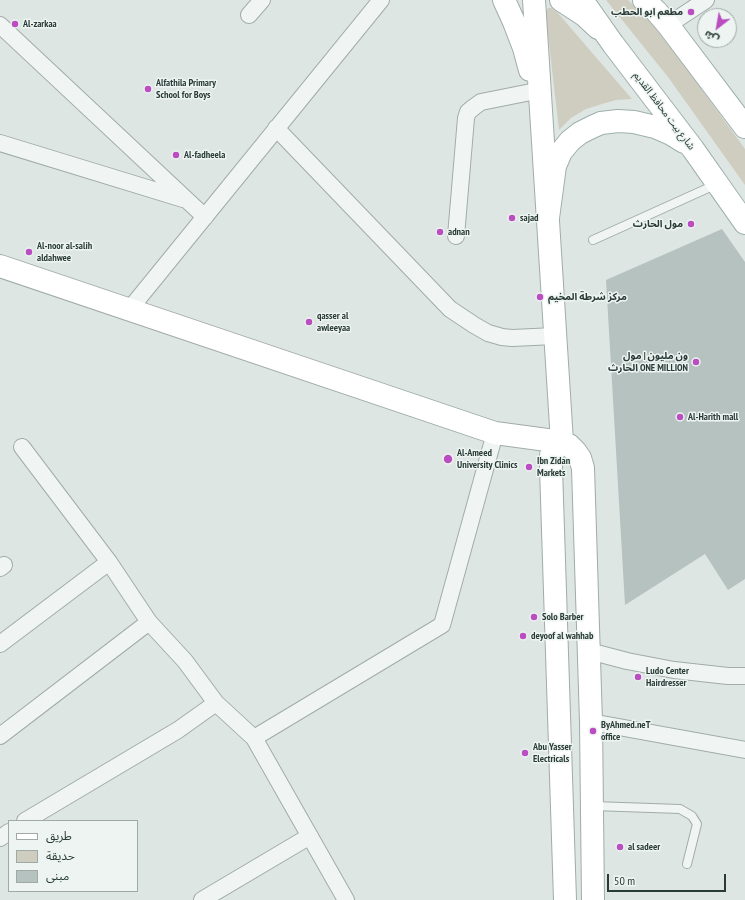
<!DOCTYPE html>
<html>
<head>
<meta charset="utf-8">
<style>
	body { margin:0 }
	#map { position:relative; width:745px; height:900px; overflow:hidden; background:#dee6e4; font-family:"PT Sans Narrow","Noto Sans Arabic",sans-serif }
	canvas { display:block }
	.legend { position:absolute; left:8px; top:820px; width:130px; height:72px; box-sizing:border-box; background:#edf4f2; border:1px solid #9faaa7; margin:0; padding:5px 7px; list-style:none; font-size:12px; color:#293b36 }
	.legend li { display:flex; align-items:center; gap:8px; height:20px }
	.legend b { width:20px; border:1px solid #9faaa7 }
	.north { position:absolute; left:697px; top:8px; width:40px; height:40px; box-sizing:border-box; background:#edf4f2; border:1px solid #9faaa7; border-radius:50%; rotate:211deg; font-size:11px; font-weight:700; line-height:16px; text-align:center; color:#293b36 }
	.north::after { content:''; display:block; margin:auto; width:14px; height:18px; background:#ba4dc0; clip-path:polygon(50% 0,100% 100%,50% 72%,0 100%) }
	.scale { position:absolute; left:607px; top:874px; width:119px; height:18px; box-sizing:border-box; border:2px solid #293b36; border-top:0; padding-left:5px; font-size:12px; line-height:14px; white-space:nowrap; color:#293b36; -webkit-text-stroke:3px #edf4f2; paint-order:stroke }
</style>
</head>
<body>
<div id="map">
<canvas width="745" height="900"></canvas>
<ul class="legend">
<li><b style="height:5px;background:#fff"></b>طريق</li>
<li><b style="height:11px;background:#cfcdc0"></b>حديقة</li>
<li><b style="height:11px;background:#b6c2bf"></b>مبنى</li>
</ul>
<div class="north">ش</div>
<div class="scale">50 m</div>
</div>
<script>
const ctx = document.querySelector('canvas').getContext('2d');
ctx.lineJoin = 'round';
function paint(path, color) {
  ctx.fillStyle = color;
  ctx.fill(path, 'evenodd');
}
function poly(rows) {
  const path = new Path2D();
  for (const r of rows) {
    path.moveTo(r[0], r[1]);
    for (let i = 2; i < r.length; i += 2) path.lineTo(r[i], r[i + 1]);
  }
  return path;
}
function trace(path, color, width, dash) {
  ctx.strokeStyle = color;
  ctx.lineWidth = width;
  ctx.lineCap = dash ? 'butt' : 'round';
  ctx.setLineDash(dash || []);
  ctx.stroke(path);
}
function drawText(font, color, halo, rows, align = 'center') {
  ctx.font = font + ' "PT Sans Narrow","Noto Sans Arabic",sans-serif';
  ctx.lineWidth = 3;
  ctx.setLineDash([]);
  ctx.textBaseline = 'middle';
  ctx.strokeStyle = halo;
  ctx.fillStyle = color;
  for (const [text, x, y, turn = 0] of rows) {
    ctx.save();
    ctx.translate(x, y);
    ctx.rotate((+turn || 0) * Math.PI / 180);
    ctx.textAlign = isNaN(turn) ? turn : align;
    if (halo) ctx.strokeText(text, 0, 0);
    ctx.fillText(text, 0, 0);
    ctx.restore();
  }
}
const green = poly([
	[606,0,628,0,639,10,652,24,684,65,745,149,745,185,668,77],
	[548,8,551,8,557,12,632,99,616,100,602,104,586,109,571,118,559,130,546,17,546,12]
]);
const building = poly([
	[722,229,745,262,745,579,728,590,705,554,625,605,606,280]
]);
const service = poly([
	[593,240,717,184],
	[593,806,680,809,692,816,697,824,687,864]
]);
const minor = poly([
	[249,15,262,0],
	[0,25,205,217],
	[668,25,706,0],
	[276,128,450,309,474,325,488,333,502,337,512,338,555,336],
	[0,143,183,199],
	[456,236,466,118,468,112,474,107,481,102,536,91],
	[129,310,381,0],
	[22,447,109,562,149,622,185,661,216,703,254,738,346,900],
	[0,568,4,565],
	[0,644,109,562],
	[589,651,627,661,674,670,728,676,745,676],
	[591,722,745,750],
	[0,736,149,622],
	[254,738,442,625,495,433],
	[25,821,178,730,216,703],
	[0,838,9,832],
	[202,900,310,836]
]);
const secondary = poly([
	[504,0,514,22,524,48,530,70],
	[534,0,562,442,557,447,551,455,551,468,565,900],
	[561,0,584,15,598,28],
	[0,266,495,433,562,442,569,445,575,451,580,458,583,468,591,722,593,900]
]);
const primary = poly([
	[582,0,613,44,693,149,745,223],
	[644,0,656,11,668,25,745,127],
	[548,218,555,166,561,152,570,141,580,133,592,127,601,123,618,121,634,122,655,127,671,134,684,142]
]);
const markers = [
	[691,12,4,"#ba4dc0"],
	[15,24,4,"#ba4dc0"],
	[148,89,4,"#ba4dc0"],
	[176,155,4,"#ba4dc0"],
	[512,218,4,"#ba4dc0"],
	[691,224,4,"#ba4dc0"],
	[440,232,4,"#ba4dc0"],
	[29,252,4,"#ba4dc0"],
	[540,297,4,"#ba4dc0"],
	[309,322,4,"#ba4dc0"],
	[696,362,4,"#ba4dc0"],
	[680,417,4,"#ba4dc0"],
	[448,459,5,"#ba4dc0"],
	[529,467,4,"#ba4dc0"],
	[534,617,4,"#ba4dc0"],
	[523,636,4,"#ba4dc0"],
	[638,677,4,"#ba4dc0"],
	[593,731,4,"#ba4dc0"],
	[525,753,4,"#ba4dc0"],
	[620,847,4,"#ba4dc0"]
];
const poiNames = [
	["مطعم ابو الحطب",683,12,"right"],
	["Al-zarkaa",23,24],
	["Alfathila Primary",156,83],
	["School for Boys",156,95],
	["Al-fadheela",184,155],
	["sajad",520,218],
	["مول الحارث",683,224,"right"],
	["adnan",448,232],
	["Al-noor al-salih",37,246],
	["aldahwee",37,258],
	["مركز شرطة المخيم",548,297],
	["qasser al",317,316],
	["awleeyaa",317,328],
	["ون مليون | مول",688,356,"right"],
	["الحارث ONE MILLION",688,368,"right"],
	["Al-Harith mall",688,417],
	["Al-Ameed",457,453],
	["University Clinics",457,465],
	["Ibn Zidan",537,461],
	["Markets",537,473],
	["Solo Barber",542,617],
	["deyoof al wahhab",531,636],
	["Ludo Center",646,671],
	["Hairdresser",646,683],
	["ByAhmed.neT",601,725],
	["office",601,737],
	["Abu Yasser",533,747],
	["Electricals",533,759],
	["al sadeer",628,847]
];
const streetNames = [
	["شارع بيت محافظ القديم",664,111,53]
];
paint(green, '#cfcdc0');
paint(building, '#b6c2bf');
trace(service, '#a0aca9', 10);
trace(minor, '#a0aca9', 18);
trace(secondary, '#a0aca9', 24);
trace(primary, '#9eb0ab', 24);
trace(service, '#f0f5f4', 8);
trace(minor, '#f0f5f4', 16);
trace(secondary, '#fff', 22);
trace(primary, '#fff', 22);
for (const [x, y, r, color] of markers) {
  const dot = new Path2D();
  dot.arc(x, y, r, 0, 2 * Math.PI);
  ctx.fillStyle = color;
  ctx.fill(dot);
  trace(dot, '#edf4f2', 1.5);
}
drawText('bold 10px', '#293b36', '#edf4f2', poiNames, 'left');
drawText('10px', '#293b36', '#edf4f2', streetNames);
</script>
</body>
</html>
